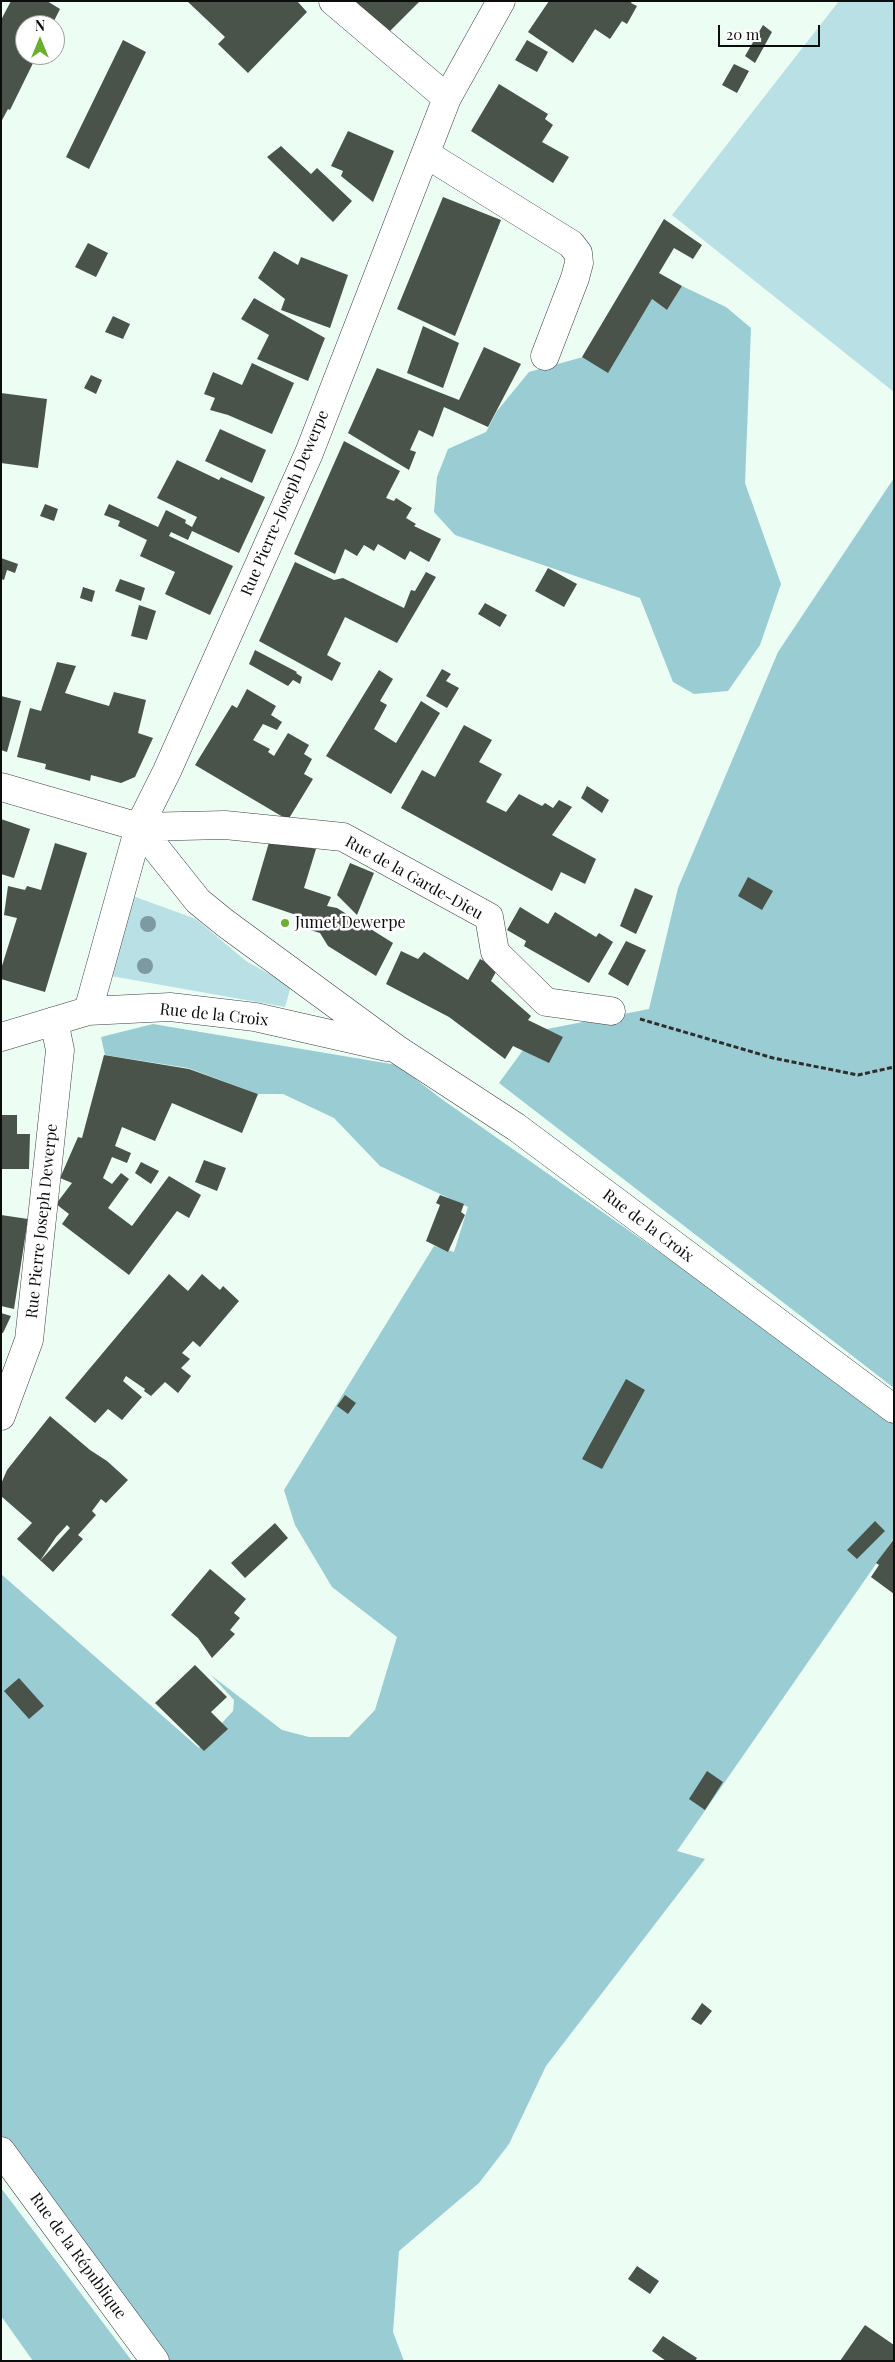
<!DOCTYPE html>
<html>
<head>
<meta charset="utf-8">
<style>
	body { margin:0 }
	#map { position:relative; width:895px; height:2362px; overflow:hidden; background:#ecfdf3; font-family:"Playfair Display",serif }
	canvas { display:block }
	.frame { position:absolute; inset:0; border:2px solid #0c0c0c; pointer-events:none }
	.north { position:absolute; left:15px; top:15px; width:50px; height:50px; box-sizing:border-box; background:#fff; border:1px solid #9e9e9e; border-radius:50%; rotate:0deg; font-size:14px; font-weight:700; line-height:20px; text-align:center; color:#0c0c0c }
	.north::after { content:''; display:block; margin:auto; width:18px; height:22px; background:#6ab030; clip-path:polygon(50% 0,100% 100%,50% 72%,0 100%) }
	.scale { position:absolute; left:718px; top:25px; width:102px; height:22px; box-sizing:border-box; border:2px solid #0c0c0c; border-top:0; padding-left:6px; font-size:15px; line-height:18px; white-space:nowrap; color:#0c0c0c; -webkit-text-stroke:4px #fff; paint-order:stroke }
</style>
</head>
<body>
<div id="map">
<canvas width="895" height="2362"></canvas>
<div class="frame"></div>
<div class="north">N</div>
<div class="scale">20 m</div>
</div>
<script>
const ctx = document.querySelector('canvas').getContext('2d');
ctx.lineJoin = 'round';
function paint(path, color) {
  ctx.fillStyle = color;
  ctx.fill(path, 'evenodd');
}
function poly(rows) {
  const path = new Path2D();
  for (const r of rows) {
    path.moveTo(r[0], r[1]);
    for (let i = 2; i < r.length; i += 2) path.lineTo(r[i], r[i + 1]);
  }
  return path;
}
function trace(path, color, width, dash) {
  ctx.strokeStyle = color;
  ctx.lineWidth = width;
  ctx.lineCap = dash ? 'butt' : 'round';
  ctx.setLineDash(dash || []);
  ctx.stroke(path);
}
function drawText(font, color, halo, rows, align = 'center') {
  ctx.font = font + ' "Playfair Display",serif';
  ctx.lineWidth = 5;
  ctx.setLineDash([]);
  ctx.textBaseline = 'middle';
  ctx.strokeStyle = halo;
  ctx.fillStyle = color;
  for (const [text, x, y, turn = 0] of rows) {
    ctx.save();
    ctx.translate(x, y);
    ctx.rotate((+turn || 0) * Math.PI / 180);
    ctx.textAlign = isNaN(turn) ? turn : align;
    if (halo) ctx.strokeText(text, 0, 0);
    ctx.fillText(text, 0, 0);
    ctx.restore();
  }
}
const green = poly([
	[839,1,894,1,894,392,672,215],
	[130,895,196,919,246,961,291,986,285,1007,111,976]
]);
const forest = poly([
	[682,286,726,307,751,328,745,483,781,584,760,645,728,691,694,694,673,682,640,598,455,535,434,512,437,477,448,449,486,432,497,411,529,372,583,357,652,299,667,310],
	[894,478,894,1388,499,1083,537,1031,649,1009,678,888,778,652],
	[153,1024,397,1065,443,1100,860,1393,894,1422,894,1538,677,1851,705,1859,546,2066,509,2144,479,2183,399,2251,393,2332,404,2361,170,2361,89,2258,1,2135,1,1574,199,1748,233,1711,234,1700,211,1675,282,1730,309,1737,349,1737,375,1710,397,1637,332,1587,295,1525,284,1490,434,1246,454,1252,468,1207,380,1166,334,1118,283,1094,258,1094,188,1068,105,1055,101,1037],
	[1,2188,132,2361,33,2361,1,2316]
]);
const building = poly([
	[11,1,47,1,60,9,52,25,25,25,25,55,37,55,10,110,8,109,1,122,1,20],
	[187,1,297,1,307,12,248,73,218,44,225,37],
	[355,1,420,1,388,33],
	[549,1,632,1,631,3,637,6,627,24,622,21,610,39,595,29,573,63,528,32],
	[763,25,772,32,755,63,745,56],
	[123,40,146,52,89,169,66,157],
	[527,40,548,52,537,72,515,60],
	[734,64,749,71,737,93,722,85],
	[499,84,548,114,545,119,553,125,542,142,569,157,553,183,471,131],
	[348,131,394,151,373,202,341,176,343,171,331,166],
	[281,146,311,174,317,168,352,201,333,222,267,157],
	[443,197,501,220,455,336,397,309],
	[664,219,702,245,693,259,674,248,659,273,682,286,667,310,652,299,608,373,582,357],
	[88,243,108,253,96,277,75,267],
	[274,251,298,265,301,257,348,275,330,328,281,310,285,299,258,278],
	[254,298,325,338,308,381,257,359,269,335,241,319],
	[113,316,130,324,123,339,105,332],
	[423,326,459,343,443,388,407,373],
	[484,347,521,364,488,427,444,407,433,437,419,430,410,450,416,452,409,470,348,433,377,368,459,400],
	[252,363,294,383,272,434,228,415,210,410,215,398,204,394,213,372,242,385],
	[91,375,102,380,96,394,84,388],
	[1,393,47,399,38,468,1,463],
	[220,429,266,450,252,483,205,461],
	[344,441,400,471,386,498,394,501,396,498,412,508,406,518,416,524,414,526,441,539,429,562,410,551,405,560,378,544,374,551,364,545,357,556,345,549,335,574,294,554],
	[177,460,219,480,221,477,265,497,239,553,192,531,188,540,171,532,169,536,233,566,210,615,165,594,175,572,140,556,147,540,118,526,120,521,104,515,109,504,158,527,166,510,186,520,185,523,192,527,197,517,157,498],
	[45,504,58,509,54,521,40,516],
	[1,558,18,564,15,573,7,570,4,580,1,579],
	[295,562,334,580,343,578,404,608,411,590,415,591,426,572,436,577,397,643,345,617,327,655,341,663,332,681,259,641],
	[548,568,577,584,564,607,535,591],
	[120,579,145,588,141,601,115,591],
	[83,587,95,591,92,602,80,598],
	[485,603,507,615,500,627,478,614],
	[139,605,156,611,147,640,131,636],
	[255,650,297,672,296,673,302,677,300,684,293,680,288,686,249,664],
	[57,662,76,666,65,693,109,706,114,692,146,700,138,733,153,738,135,777,121,783,91,775,90,781,45,769,46,764,17,757,30,708,41,711],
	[442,669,451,674,446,681,459,688,447,708,426,696],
	[379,670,393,679,380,701,387,705,374,729,396,743,421,701,440,713,391,794,326,756],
	[247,689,276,706,271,715,282,722,277,730,263,724,253,740,270,749,268,752,274,756,288,733,309,745,304,754,312,759,304,774,313,779,288,820,195,765,232,705,237,708],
	[1,696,21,701,7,752,1,750],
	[464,725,492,740,479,762,502,774,486,802,506,812,519,794,542,806,545,803,553,808,559,800,572,807,552,835,596,859,585,884,561,872,552,891,401,808,422,770,435,777],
	[587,786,609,800,602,813,581,798],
	[1,819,30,829,14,878,1,874],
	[270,839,316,849,304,888,331,897,327,906,337,908,393,943,376,976,328,946,320,933,300,927,305,918,252,900],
	[55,843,87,853,45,992,1,979,1,969,17,918,4,915,8,886,25,890,27,886,41,890],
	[350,863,374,873,357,915,337,895],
	[748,877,773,891,762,910,738,896],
	[635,888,653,896,636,934,620,926],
	[520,907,548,924,555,912,596,937,599,933,613,942,589,983,524,946,526,941,507,930],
	[626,941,646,950,628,986,608,974],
	[401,951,418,959,424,952,468,980,480,959,498,968,491,981,531,1016,528,1020,563,1037,549,1063,513,1046,505,1059,449,1017,386,984],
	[104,1055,189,1069,258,1094,242,1133,172,1103,155,1141,122,1127,115,1146,131,1153,127,1163,112,1157,103,1178,112,1184,121,1173,129,1179,108,1208,132,1226,169,1176,201,1195,189,1218,177,1211,129,1275,62,1224,69,1214,56,1204,72,1183,60,1178,78,1137,82,1138],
	[1,1115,17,1115,17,1134,30,1134,29,1169,1,1169],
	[204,1160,226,1168,217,1191,195,1182],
	[141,1162,159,1171,151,1184,135,1173],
	[440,1195,464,1204,461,1212,465,1215,448,1252,426,1241,440,1205,436,1203],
	[1,1215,28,1219,14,1309,1,1306],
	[169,1274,188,1291,202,1274,220,1290,223,1286,239,1301,200,1347,193,1341,182,1353,190,1359,181,1368,191,1376,178,1393,165,1382,151,1396,144,1391,145,1389,126,1376,123,1381,142,1397,122,1420,108,1409,95,1423,65,1398],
	[1,1313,11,1316,3,1333,1,1333],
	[626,1379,645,1390,602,1469,582,1459],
	[345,1395,356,1403,348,1414,337,1406],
	[50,1416,90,1450,107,1461,128,1480,106,1503,101,1499,92,1511,96,1515,78,1535,83,1539,53,1572,17,1539,32,1523,1,1496,1,1484,7,1470],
	[67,1525,70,1528,40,1561,56,1537],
	[875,1521,885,1531,857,1559,847,1550],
	[275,1523,288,1538,245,1578,231,1563],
	[894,1539,894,1594,871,1577,879,1565,876,1563],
	[210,1569,246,1599,234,1613,240,1618,230,1630,235,1634,212,1658,198,1638,171,1615],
	[195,1665,227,1697,211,1712,228,1729,204,1751,155,1703],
	[19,1678,44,1706,29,1719,4,1691],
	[707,1771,723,1782,705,1810,689,1799],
	[702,2003,712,2011,701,2025,691,2019],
	[637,2266,659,2281,650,2294,628,2279],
	[865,2325,894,2345,894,2361,840,2361],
	[663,2336,697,2358,695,2361,666,2361,652,2351]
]);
const path = poly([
	[640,1019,773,1058,858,1075,894,1067]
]);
const minor = poly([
	[333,1,447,98],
	[426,154,571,244,578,253,579,263,575,278,545,356],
	[1,787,139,827,225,825,343,837,489,917,495,952,546,1002,611,1011],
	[139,827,198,901,225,923,398,1050,516,1127,894,1409],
	[88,1011,139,827,167,771,309,453,447,98,501,1],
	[1,1037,88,1011,170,1007,255,1017,387,1047],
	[1,1416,29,1340,60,1050,54,1021],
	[1,2151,155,2361]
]);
const trees = [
	[148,924],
	[145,966]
];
const markers = [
	[285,923,5,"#6ab030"]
];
const streetNames = [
	["Rue Pierre-Joseph Dewerpe",285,503,-67],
	["Rue de la Garde-Dieu",414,878,29],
	["Rue de la Croix",214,1015,6],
	["Rue Pierre Joseph Dewerpe",42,1221,-84],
	["Rue de la Croix",648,1226,37],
	["Rue de la République",78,2256,54]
];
const poiNames = [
	["Jumet Dewerpe",295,923]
];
paint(green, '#b9e1e5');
paint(forest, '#9accd4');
paint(building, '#495349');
trace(minor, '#3f3f3f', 29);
trace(path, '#2e2e2e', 3, [5, 2.5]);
trace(minor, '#fff', 28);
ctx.fillStyle = '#7d99a1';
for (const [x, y] of trees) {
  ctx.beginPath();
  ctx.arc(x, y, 8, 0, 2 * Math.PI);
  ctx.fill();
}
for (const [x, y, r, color] of markers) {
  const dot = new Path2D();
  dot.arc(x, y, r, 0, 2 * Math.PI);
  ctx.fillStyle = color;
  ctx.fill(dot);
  trace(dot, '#fff', 2);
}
drawText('16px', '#0c0c0c', '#fff', streetNames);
drawText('16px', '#0c0c0c', '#fff', poiNames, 'left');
</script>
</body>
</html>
